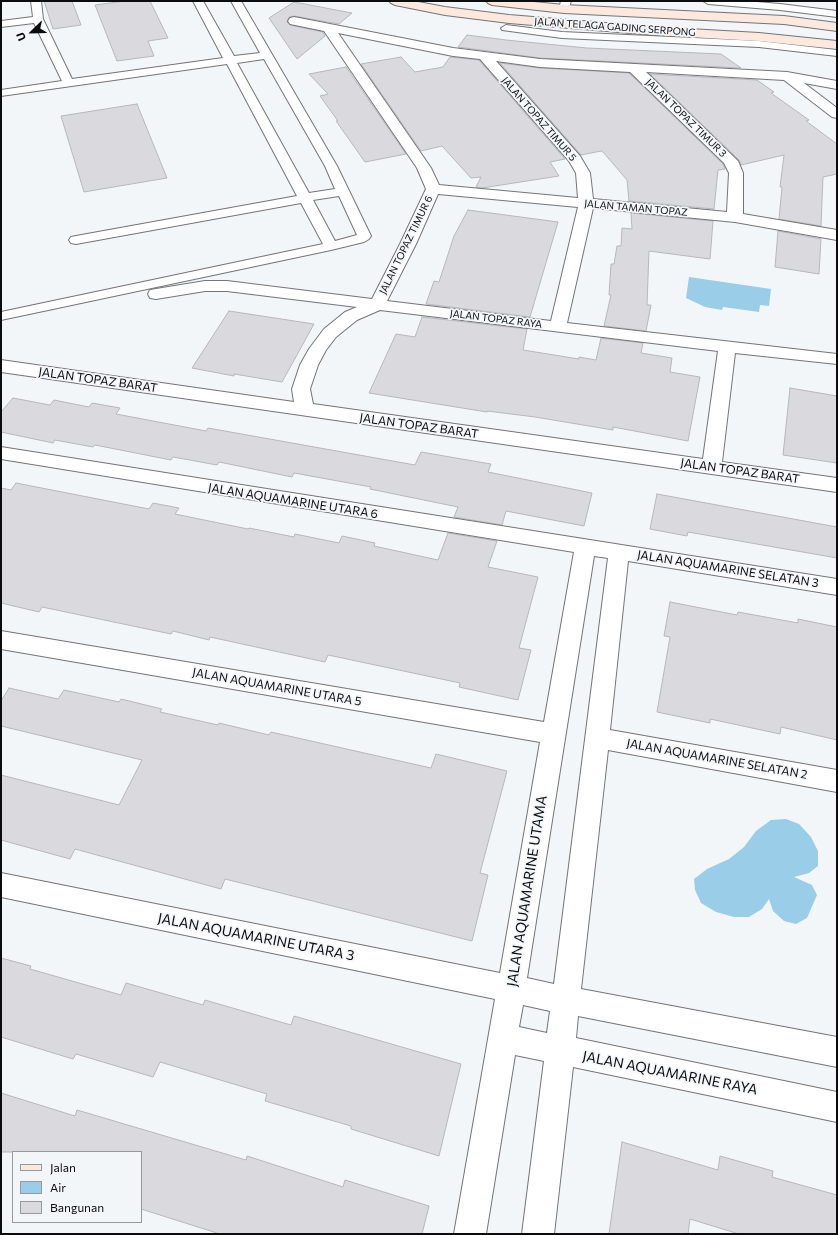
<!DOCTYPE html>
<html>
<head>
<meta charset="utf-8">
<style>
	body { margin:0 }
	#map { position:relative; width:838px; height:1235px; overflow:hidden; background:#f3f6f9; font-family:Commissioner,sans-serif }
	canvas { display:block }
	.frame { position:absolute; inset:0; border:2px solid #0b0c0d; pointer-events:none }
	.legend { position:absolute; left:12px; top:1151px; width:130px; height:72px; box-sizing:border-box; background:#f3f6f9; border:1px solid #96989b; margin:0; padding:5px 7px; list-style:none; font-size:12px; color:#0b0c0d }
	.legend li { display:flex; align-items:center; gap:8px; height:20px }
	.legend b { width:20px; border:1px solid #96989b }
	.north { position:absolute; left:12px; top:12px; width:40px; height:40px; -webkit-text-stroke:3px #f3f6f9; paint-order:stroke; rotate:247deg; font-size:11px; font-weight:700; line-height:16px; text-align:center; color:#0b0c0d }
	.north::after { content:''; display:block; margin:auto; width:14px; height:18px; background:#0b0c0d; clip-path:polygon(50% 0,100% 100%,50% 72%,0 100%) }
</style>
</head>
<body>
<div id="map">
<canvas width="838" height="1235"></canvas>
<div class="frame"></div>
<ul class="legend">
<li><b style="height:5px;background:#fce8dd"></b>Jalan</li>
<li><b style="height:11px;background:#99cde8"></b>Air</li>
<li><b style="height:11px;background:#dadade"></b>Bangunan</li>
</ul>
<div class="north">U</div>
</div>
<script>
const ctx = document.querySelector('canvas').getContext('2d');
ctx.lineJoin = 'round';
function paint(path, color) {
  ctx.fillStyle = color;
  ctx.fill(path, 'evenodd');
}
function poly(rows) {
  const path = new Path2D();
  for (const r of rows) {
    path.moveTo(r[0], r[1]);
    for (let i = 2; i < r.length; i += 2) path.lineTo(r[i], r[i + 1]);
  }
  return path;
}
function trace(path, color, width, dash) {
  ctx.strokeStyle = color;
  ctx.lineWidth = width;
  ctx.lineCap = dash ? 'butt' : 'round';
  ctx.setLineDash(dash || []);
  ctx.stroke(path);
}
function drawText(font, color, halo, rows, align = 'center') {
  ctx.font = font + ' Commissioner,sans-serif';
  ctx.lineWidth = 3.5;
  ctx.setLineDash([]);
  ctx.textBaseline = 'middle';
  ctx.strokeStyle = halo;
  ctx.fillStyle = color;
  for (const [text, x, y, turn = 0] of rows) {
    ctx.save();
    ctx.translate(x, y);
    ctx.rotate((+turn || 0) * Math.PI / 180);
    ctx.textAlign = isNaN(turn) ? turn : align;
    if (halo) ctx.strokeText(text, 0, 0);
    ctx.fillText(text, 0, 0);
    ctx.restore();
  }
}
const water = poly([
	[689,277,771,289,769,306,760,305,759,312,723,307,722,310,705,307,686,298],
	[786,819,799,824,811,837,818,851,818,866,809,873,794,877,812,885,817,895,807,918,796,924,784,921,773,911,769,899,762,909,749,917,734,917,716,912,701,903,695,890,694,879,707,869,729,859,744,847,756,831,771,820]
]);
const building = poly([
	[44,1,72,1,81,25,53,29,44,1],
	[126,1,150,1,168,38,148,41,154,56,117,61,95,5,126,1],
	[294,2,352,13,339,24,294,16,289,17,287,22,290,25,323,32,325,36,297,59,269,18,294,2],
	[467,35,506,40,587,48,721,54,741,68,540,58,458,47,467,35],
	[401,57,415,72,443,67,450,57,479,60,565,159,550,162,559,176,482,188,476,187,481,177,471,178,442,146,421,151,361,64,401,57],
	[500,63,540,68,629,73,723,164,725,169,718,170,714,209,629,201,627,180,603,152,601,151,581,155,500,63],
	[346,67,406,154,365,162,336,121,338,121,320,96,328,94,309,74,346,67],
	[650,74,757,80,774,92,771,93,809,120,806,121,837,144,837,174,823,177,821,226,779,219,782,187,780,187,784,155,741,165,739,160,650,74],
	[137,104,167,178,84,192,61,116,137,104],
	[468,210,558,222,530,317,426,304,434,281,439,282,454,236,468,210],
	[631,213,713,221,710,259,649,251,647,305,651,305,646,331,604,326,611,295,609,295,611,264,614,264,617,246,621,246,622,228,632,229,631,213],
	[778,231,821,239,819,274,775,267,778,231],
	[229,311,314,324,282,382,234,374,234,376,192,368,229,311],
	[422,317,527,329,523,350,579,359,579,357,596,360,601,338,643,343,641,353,672,358,670,372,700,377,688,441,613,427,613,430,535,417,487,411,487,412,369,393,396,334,415,337,422,317],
	[790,388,837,396,837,463,783,455,790,388],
	[13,398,50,405,54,400,89,407,92,403,120,408,116,414,206,431,208,428,415,465,421,452,491,464,488,472,592,493,584,526,506,511,502,525,454,517,458,507,370,489,371,487,294,473,292,477,219,462,217,465,173,457,171,460,95,445,93,447,55,440,53,443,1,432,1,412,13,398],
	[16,483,149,509,153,503,179,508,175,514,248,529,249,528,294,537,295,534,339,543,342,536,375,543,374,546,438,560,448,533,497,541,488,567,538,577,519,648,531,650,518,700,459,687,460,683,328,655,325,662,210,637,209,640,173,631,171,634,42,607,39,612,1,603,1,488,11,490,16,483],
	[657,494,837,527,837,558,688,532,687,536,650,529,657,494],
	[670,602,737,615,738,612,798,623,798,619,837,627,837,740,781,727,780,734,710,719,710,723,657,712,670,637,664,636,670,602],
	[9,688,58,699,64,690,119,702,121,699,162,709,160,712,218,725,219,723,269,735,271,732,431,768,436,754,507,771,480,873,488,875,472,941,225,879,221,889,75,849,70,859,1,840,1,775,119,805,142,760,1,726,1,701,9,688],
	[1,958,31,966,30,969,121,995,126,983,203,1005,205,1000,291,1025,294,1016,461,1064,439,1156,351,1129,351,1126,265,1101,267,1094,160,1062,153,1077,76,1054,73,1059,1,1037,1,958],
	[1,1093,75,1116,77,1110,246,1160,247,1156,343,1187,345,1180,429,1206,422,1234,220,1234,141,1209,141,1152,1,1152,1,1093],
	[622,1142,718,1170,720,1156,773,1171,772,1177,837,1195,837,1234,739,1234,690,1219,688,1234,609,1234,622,1142]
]);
const service = poly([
	[31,1,41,1,43,19,72,79,223,58,193,1,203,1,234,56,260,53,231,1,241,1,337,166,371,236,369,239,364,242,331,250,1,320,1,312,323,244,301,203,76,244,71,243,69,240,71,237,76,236,297,196,227,64,1,96,1,90,62,81,34,23,1,27,1,21,33,17,31,1],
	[264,59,325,166,335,189,309,193,237,63,264,59],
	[339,196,357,235,335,241,313,200,339,196],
	[561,1,571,1,568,11,560,11,559,9,561,1],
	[703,1,745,1,780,4,837,11,837,17,780,10,708,4,703,1],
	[506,25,562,32,759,41,837,50,837,56,759,47,562,38,502,30,501,28,506,25]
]);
const minor = poly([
	[294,17,453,48,540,59,787,72,837,81,837,89,804,83,837,108,837,118,832,117,784,80,646,72,738,161,743,173,743,214,837,230,837,240,735,222,593,208,567,323,837,354,837,364,735,353,722,462,837,478,837,492,1,372,1,360,294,402,292,389,300,365,309,349,324,329,345,312,357,307,227,291,205,291,156,299,150,298,148,294,150,290,156,289,205,281,227,281,372,299,400,244,426,189,417,168,324,31,290,24,288,21,290,18,294,17],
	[338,33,453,56,480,59,569,161,576,173,578,198,439,185,431,168,338,33],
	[496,61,540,67,630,72,724,163,729,173,727,212,593,199,590,173,580,156,496,61],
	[438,194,578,207,551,321,387,301,416,244,438,194],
	[380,310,718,351,703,459,313,404,310,389,318,365,326,350,336,337,357,320,380,310],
	[1,447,837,579,837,595,628,561,610,730,837,770,837,792,608,750,581,989,837,1037,837,1067,578,1016,576,1038,837,1092,837,1122,573,1067,554,1234,522,1234,544,1061,515,1055,486,1234,454,1234,495,999,1,897,1,873,500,973,540,742,1,649,1,631,544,722,574,552,1,459,1,447],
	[594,556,608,558,554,984,527,978,594,556],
	[523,1005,550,1011,547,1033,519,1027,523,1005]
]);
const secondary = poly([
	[389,1,413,1,445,7,509,15,655,27,759,33,837,41,837,49,759,41,655,35,509,23,445,15,395,5,391,3,389,1],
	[486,1,524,1,564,5,784,16,837,23,837,31,784,24,564,13,492,5,488,3,486,1]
]);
const farStreetnames = [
	["JALAN TELAGA GADING SERPONG",615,27,4],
	["JALAN TOPAZ TIMUR 3",686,118,44],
	["JALAN TOPAZ TIMUR 5",539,119,49],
	["JALAN TAMAN TOPAZ",636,208,5],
	["JALAN TOPAZ TIMUR 6",406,245,-64],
	["JALAN TOPAZ RAYA",496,319,7]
];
const streetNames = [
	["JALAN TOPAZ BARAT",98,380,8],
	["JALAN TOPAZ BARAT",419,426,8],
	["JALAN TOPAZ BARAT",740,471,8],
	["JALAN AQUAMARINE UTARA 6",293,501,9],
	["JALAN AQUAMARINE SELATAN 3",728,569,9],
	["JALAN AQUAMARINE UTARA 5",277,687,10],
	["JALAN AQUAMARINE SELATAN 2",717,759,10]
];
const nearStreetnames = [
	["JALAN AQUAMARINE UTAMA",527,891,-81],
	["JALAN AQUAMARINE UTARA 3",256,937,11],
	["JALAN AQUAMARINE RAYA",670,1073,11]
];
paint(water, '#99cde8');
paint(building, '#dadade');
trace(building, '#b7b7bb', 1);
trace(service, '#737578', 2);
trace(minor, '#737578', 2);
trace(secondary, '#737578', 2);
paint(service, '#fff');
paint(minor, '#fff');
paint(secondary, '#fce8dd');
drawText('10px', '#0b0c0d', '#f3f6f9', farStreetnames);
drawText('12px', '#0b0c0d', '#f3f6f9', streetNames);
drawText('14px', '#0b0c0d', '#f3f6f9', nearStreetnames);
</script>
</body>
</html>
